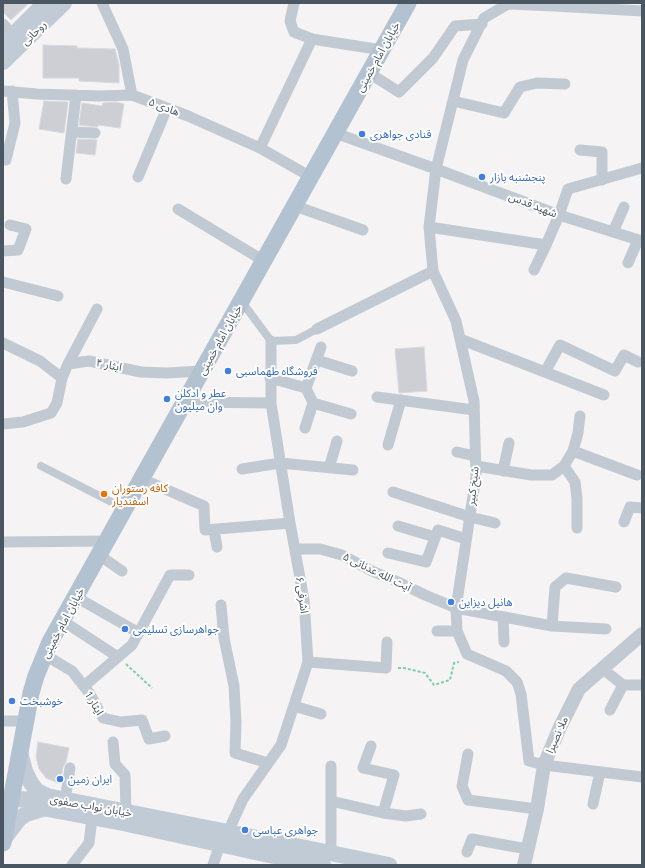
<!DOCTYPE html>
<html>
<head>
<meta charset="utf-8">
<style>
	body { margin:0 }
	#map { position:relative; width:645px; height:868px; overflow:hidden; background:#f5f3f3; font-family:Ubuntu,sans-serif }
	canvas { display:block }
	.frame { position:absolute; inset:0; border:4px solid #4a5661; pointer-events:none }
</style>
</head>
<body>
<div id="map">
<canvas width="645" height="868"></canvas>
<div class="frame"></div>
</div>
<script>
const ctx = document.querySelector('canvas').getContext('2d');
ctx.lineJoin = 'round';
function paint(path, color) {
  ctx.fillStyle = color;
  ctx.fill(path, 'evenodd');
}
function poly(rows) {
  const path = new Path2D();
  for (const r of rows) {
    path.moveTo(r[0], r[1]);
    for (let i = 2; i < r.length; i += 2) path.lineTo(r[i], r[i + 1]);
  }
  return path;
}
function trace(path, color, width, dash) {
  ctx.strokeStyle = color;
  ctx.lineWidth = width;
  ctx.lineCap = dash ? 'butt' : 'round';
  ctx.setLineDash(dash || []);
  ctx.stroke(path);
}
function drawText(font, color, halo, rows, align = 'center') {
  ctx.font = font + ' Ubuntu,"Noto Sans Arabic",sans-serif';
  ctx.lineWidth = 4;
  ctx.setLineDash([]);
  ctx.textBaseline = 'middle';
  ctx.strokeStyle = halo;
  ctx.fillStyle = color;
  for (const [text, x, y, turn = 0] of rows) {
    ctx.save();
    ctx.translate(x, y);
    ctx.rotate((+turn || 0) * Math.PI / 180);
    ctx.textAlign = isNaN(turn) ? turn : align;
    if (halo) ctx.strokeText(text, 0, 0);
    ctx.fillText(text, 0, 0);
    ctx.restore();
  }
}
const building = poly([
	[3,3,29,3,11,20,3,12,3,3],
	[43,45,77,46,77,48,115,49,119,65,119,83,79,81,79,78,43,78,43,45],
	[44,101,68,102,64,133,39,129,44,101],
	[116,102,124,104,120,128,98,125,98,127,79,125,82,103,102,106,103,103,116,102],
	[78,139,97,140,95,155,76,153,78,139],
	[424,347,427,391,399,393,395,349,424,347],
	[38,742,69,748,66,762,63,767,60,784,46,778,39,769,36,757,38,742]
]);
const path = poly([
	[126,664,152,688],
	[398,668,404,668,425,673,434,685,450,680,454,663,459,662]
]);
const pedestrian = poly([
	[240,303,245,306,271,341,296,340,317,329],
	[41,466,125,509]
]);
const minor = poly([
	[102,3,123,49,132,95],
	[294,3,290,21,294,32,312,39,382,50],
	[508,3,508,4,484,18,463,60,436,169,429,227,433,271,456,321,474,401,476,476,456,608,457,631,467,654,506,671,517,682,521,694,529,761,544,765,642,777],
	[508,4,554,6,642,11],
	[3,24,13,35],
	[369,73,399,92,433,58,455,26,482,24],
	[3,91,37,94,100,96,132,95,167,108,188,116,260,148,311,177],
	[453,101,504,113,520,87,537,83,565,84],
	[72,132,95,133],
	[335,133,436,169,559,215,642,241],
	[260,148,312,39],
	[580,150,602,152,602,180],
	[6,160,15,123,12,91],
	[138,177,167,108],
	[66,179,76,95],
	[295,206,363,230],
	[178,209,264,261],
	[429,227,546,245,559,215,568,189,642,168],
	[613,232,624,207],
	[3,251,18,250,26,229,10,225],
	[628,263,638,240],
	[534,270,546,245],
	[3,282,58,296],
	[317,329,433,271],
	[460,339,604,395],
	[3,343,40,361,62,378],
	[321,347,306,388,313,403,351,414],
	[317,360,352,371],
	[68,364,89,361,141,372,167,373,202,371],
	[545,372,560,345,615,371,624,355,638,362],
	[270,378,306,388],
	[377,397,474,410],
	[185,402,271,403],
	[3,424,23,422,51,413,57,403,62,378,68,364,97,309],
	[305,428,313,403],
	[388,445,401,400],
	[573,451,637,475],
	[457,452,475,456],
	[476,466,531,475,552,475,564,466,573,451,578,433,580,416],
	[564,466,575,482,577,498,577,528],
	[329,468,337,441],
	[242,469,280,463,353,470],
	[503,471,509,443],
	[142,479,204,506,205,530,290,523],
	[393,492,470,517,495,523],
	[624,522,630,507,642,508],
	[398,526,435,537],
	[214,530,217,547],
	[3,542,107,541],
	[295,549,320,549,342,555,372,571,398,582,425,595,456,608,552,626,606,629],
	[388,553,426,562,438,530,466,539],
	[99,555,122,571],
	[76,597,139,633],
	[221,605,224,638,234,686,236,722,235,753,268,763],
	[503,617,504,642],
	[63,621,118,657],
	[552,626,555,587,566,578,616,587],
	[437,631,457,631],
	[45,655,72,671,90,694,103,718,121,722,142,720,149,739,165,736],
	[308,662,386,668,387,642],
	[603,669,623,685,642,685],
	[84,686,132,645,170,575,189,575],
	[294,706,321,714],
	[610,710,623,685],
	[3,721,25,721],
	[113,742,115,764,125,775,126,812],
	[371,746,363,768,394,775,383,813],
	[468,754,462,786,468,800,537,809],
	[331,766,331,853],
	[65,800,70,768],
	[331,801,383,813,406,816,421,814],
	[593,804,600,772],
	[228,832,243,799,281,745,308,662,304,600,290,523,271,403,271,341],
	[467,852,472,839,527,849],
	[72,865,89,843,92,818],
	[213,865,220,844]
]);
const tertiary = poly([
	[524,865,537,809,544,765,560,727,579,689,642,634]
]);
const secondary = poly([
	[3,45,45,3],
	[3,62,64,3],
	[20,752,25,771,31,783,37,791,47,796],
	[36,800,42,808,123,823,269,855,323,865],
	[3,801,17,799,36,800,47,796,228,832,389,865],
	[4,839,19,819,26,814,45,808]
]);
const primary = poly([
	[3,843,31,693,36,676,50,642,408,3]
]);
const markers = [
	[362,134,4,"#3f7fe0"],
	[482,177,4,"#3f7fe0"],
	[228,371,4,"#3f7fe0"],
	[167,399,4,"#3f7fe0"],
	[104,494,4,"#e8710a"],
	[451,602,4,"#3f7fe0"],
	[125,629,4,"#3f7fe0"],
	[12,701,4,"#3f7fe0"],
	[60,779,4,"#3f7fe0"],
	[245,830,4,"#3f7fe0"]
];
const streetNames = [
	["روحانی",34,33,-44],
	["خیابان امام خمینی",378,57,-61],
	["هادی ۵",164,107,21],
	["شهید قدس",533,205,21],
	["خیابان امام خمینی",220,340,-61],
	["ایثار ۴",109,365,11],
	["شیخ کبیر",473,486,-84],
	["آیت الله عدنانی ۵",377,572,26],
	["اشرفی ۶",302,595,82],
	["خیابان امام خمینی",63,623,-62],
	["ایثار 1",94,703,59],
	["ملا نصیرا",557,735,-66],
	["خیابان نواب صفوی",91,806,10]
];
const shopNames = [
	["قنادی جواهری",370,134],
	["پنجشنبه بازار",490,177],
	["فروشگاه طهماسبی",236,371],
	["عطر و ادکلن",175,393],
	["وان میلیون",175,406],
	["هانیل دیزاین",459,602],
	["جواهرسازی تسلیمی",133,629],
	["خوشبخت",20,701],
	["ایران زمین",68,779],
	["جواهری عباسی",253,830]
];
const foodNames = [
	["کافه رستوران",112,488],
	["اسفندیار",112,501]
];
paint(building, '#cdcfd5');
trace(building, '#d7d9de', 1);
trace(path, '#7ad0a6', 2, [3, 2]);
trace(pedestrian, '#c1cad2', 8);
trace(minor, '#c1cad2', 11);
trace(tertiary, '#c1cad2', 14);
trace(secondary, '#c1cbd6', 16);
trace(primary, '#b3c2d1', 17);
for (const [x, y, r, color] of markers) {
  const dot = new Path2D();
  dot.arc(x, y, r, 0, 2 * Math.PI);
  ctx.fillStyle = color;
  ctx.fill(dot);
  trace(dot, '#fff', 1.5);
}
drawText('11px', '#4a5661', '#fff', streetNames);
drawText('11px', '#366cbe', '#fff', shopNames, 'left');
drawText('11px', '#c56008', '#fff', foodNames, 'left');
</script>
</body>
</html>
